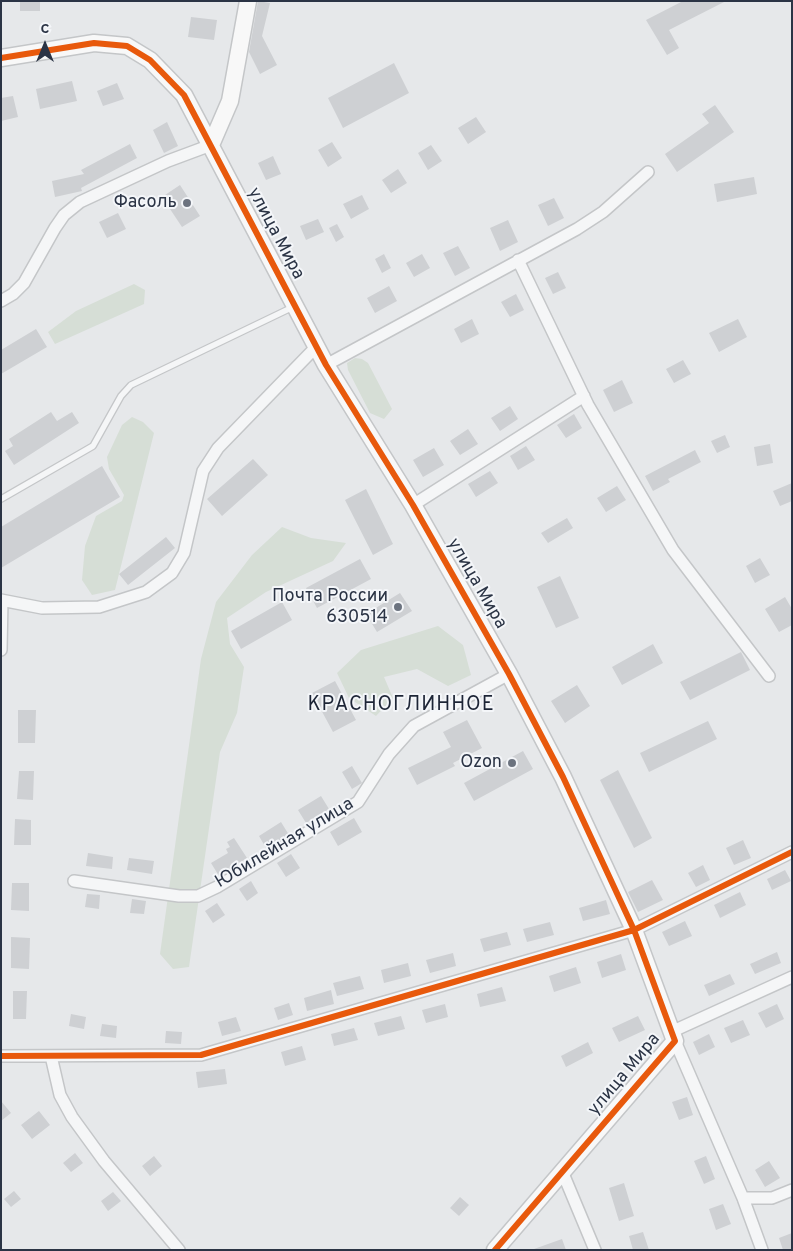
<!DOCTYPE html>
<html>
<head>
<meta charset="utf-8">
<style>
	body { margin:0 }
	#map { position:relative; width:793px; height:1251px; overflow:hidden; background:#e6e8ea; font-family:Overpass,sans-serif }
	canvas { display:block }
	.frame { position:absolute; inset:0; border:2px solid #2b3445; pointer-events:none }
	.north { position:absolute; left:20px; top:20px; width:50px; height:50px; -webkit-text-stroke:4px #f4f6f9; paint-order:stroke; rotate:0deg; font-size:14px; font-weight:700; line-height:20px; text-align:center; color:#2b3445 }
	.north::after { content:''; display:block; margin:auto; width:18px; height:22px; background:#2b3445; clip-path:polygon(50% 0,100% 100%,50% 72%,0 100%) }
</style>
</head>
<body>
<div id="map">
<canvas width="793" height="1251"></canvas>
<div class="frame"></div>
<div class="north">С</div>
</div>
<script>
const ctx = document.querySelector('canvas').getContext('2d');
ctx.lineJoin = 'round';
function paint(path, color) {
  ctx.fillStyle = color;
  ctx.fill(path, 'evenodd');
}
function poly(rows) {
  const path = new Path2D();
  for (const r of rows) {
    path.moveTo(r[0], r[1]);
    for (let i = 2; i < r.length; i += 2) path.lineTo(r[i], r[i + 1]);
  }
  return path;
}
function trace(path, color, width, dash) {
  ctx.strokeStyle = color;
  ctx.lineWidth = width;
  ctx.lineCap = dash ? 'butt' : 'round';
  ctx.setLineDash(dash || []);
  ctx.stroke(path);
}
function drawText(font, color, halo, rows, align = 'center') {
  ctx.font = font + ' Overpass,sans-serif';
  ctx.lineWidth = 4;
  ctx.setLineDash([]);
  ctx.textBaseline = 'middle';
  ctx.strokeStyle = halo;
  ctx.fillStyle = color;
  for (const [text, x, y, turn = 0] of rows) {
    ctx.save();
    ctx.translate(x, y);
    ctx.rotate((+turn || 0) * Math.PI / 180);
    ctx.textAlign = isNaN(turn) ? turn : align;
    if (halo) ctx.strokeText(text, 0, 0);
    ctx.fillText(text, 0, 0);
    ctx.restore();
  }
}
const green = poly([
	[134,284,145,290,144,304,55,344,48,332,76,311],
	[355,358,362,359,368,363,392,409,384,419,370,413,348,370,347,363],
	[132,417,143,422,154,433,115,590,92,595,82,580,85,546,96,516,122,501,124,495,109,469,107,457,122,425],
	[282,527,311,538,346,543,333,561,266,592,227,618,230,644,244,667,237,713,220,752,189,967,173,969,160,954,201,659,216,602,252,555],
	[438,626,463,645,471,675,448,686,417,669,384,677,393,698,376,716,349,698,337,673,361,650]
]);
const building = poly([
	[20,1,40,1,40,11,20,11],
	[258,1,270,3,262,36,277,65,260,74,249,52],
	[683,1,726,1,669,30,679,48,667,55,646,20],
	[191,17,217,20,214,40,188,37],
	[394,63,409,93,343,128,328,98],
	[72,81,77,101,40,109,36,89],
	[117,83,124,99,103,106,97,91],
	[13,96,18,117,1,121,1,98],
	[715,105,734,132,677,172,665,154,709,123,702,114],
	[476,117,486,132,468,144,458,128],
	[167,122,178,146,164,153,153,130],
	[332,142,342,158,328,167,318,150],
	[130,144,137,158,81,188,82,191,55,197,52,181,84,174,81,170],
	[431,145,442,161,428,170,418,153],
	[273,156,281,174,266,180,258,163],
	[398,169,407,183,391,193,382,180],
	[754,177,757,194,717,202,714,184],
	[180,185,200,216,182,227,162,197],
	[362,195,369,209,351,219,343,204],
	[554,198,564,218,548,226,538,205],
	[118,213,126,229,107,238,99,222],
	[318,219,324,232,306,240,300,226],
	[508,220,518,242,500,251,490,228],
	[337,224,344,237,336,242,329,228],
	[458,246,470,268,455,276,443,253],
	[384,254,391,268,382,273,375,259],
	[422,254,430,268,414,277,406,263],
	[558,272,566,288,553,294,545,278],
	[389,286,397,301,375,313,367,298],
	[516,294,524,310,510,317,501,302],
	[472,319,479,334,461,343,454,329],
	[738,319,747,337,719,352,709,333],
	[36,329,47,347,1,374,1,350],
	[683,360,691,374,674,383,666,369],
	[622,380,633,403,614,412,603,390],
	[510,406,518,419,500,431,491,418],
	[51,412,57,421,72,412,79,423,14,465,5,451,13,446,9,439],
	[574,414,582,428,566,438,557,425],
	[468,429,478,444,460,455,450,441],
	[725,435,730,447,717,453,711,441],
	[770,444,773,463,757,466,754,447],
	[526,446,535,460,518,470,510,456],
	[434,448,444,465,423,477,413,460],
	[695,450,701,462,668,479,670,482,653,491,645,476],
	[253,459,268,475,222,516,207,499],
	[102,466,120,497,1,568,1,527],
	[490,471,498,483,476,497,468,484],
	[792,483,792,501,780,506,773,491],
	[617,486,626,500,606,512,597,498],
	[366,489,393,544,373,555,345,500],
	[567,518,573,528,548,543,541,533],
	[166,537,175,548,128,585,119,574],
	[760,558,770,575,755,583,746,566],
	[360,559,371,579,317,608,306,588],
	[560,576,579,618,556,628,537,587],
	[400,593,412,611,377,632,366,614],
	[785,597,792,609,792,625,779,632,765,609],
	[282,602,292,620,241,649,231,631],
	[653,644,663,663,622,685,612,667],
	[741,652,750,670,690,700,680,682],
	[335,681,356,720,333,732,312,693],
	[577,685,590,706,565,723,551,701],
	[18,710,36,710,35,743,18,743],
	[467,720,482,748,453,763,455,766,417,785,408,768,451,747,443,732],
	[708,721,717,739,649,772,640,753],
	[523,751,533,769,474,801,464,783],
	[352,766,362,783,352,789,342,772],
	[618,770,652,838,634,848,600,780],
	[19,771,34,771,33,800,17,799],
	[321,796,329,809,306,823,298,810],
	[354,818,362,832,338,846,330,832],
	[15,819,31,820,31,845,14,845],
	[281,822,289,835,266,848,259,836],
	[234,838,247,858,219,876,211,863,228,853,226,849,230,847,227,842],
	[743,840,751,858,734,865,726,848],
	[88,853,113,857,112,869,86,866],
	[291,854,300,868,286,877,277,863],
	[129,858,154,861,152,874,127,870],
	[703,865,710,880,696,887,688,873],
	[785,870,791,881,772,890,767,879],
	[652,880,663,900,638,912,628,892],
	[251,881,258,893,247,901,239,889],
	[12,883,29,883,29,911,11,910],
	[740,892,746,905,720,918,714,905],
	[87,894,100,895,99,909,85,907],
	[132,899,146,901,144,914,130,913],
	[606,900,610,914,583,921,579,908],
	[217,903,225,915,213,923,205,911],
	[685,921,692,936,669,946,662,932],
	[550,922,554,935,527,942,523,929],
	[507,932,511,945,484,952,480,939],
	[11,937,30,938,29,969,11,968],
	[777,952,781,963,755,974,750,964],
	[453,953,456,966,430,973,426,960],
	[621,954,626,970,602,978,597,962],
	[408,963,411,976,384,983,381,970],
	[576,967,581,983,554,992,549,976],
	[730,974,735,984,709,996,704,985],
	[360,976,364,989,337,996,333,983],
	[502,987,506,1001,480,1007,477,994],
	[331,990,334,1004,307,1011,304,998],
	[13,991,27,991,26,1019,13,1019],
	[289,1003,293,1015,278,1020,274,1008],
	[445,1004,448,1017,426,1023,422,1010],
	[777,1004,784,1019,766,1028,758,1013],
	[71,1014,86,1017,84,1029,69,1026],
	[401,1016,405,1029,378,1036,374,1023],
	[638,1016,645,1030,619,1042,612,1028],
	[236,1017,241,1031,222,1036,218,1022],
	[743,1020,750,1035,731,1043,724,1028],
	[102,1024,117,1026,116,1038,100,1036],
	[354,1028,358,1040,334,1046,331,1034],
	[166,1031,182,1032,181,1044,165,1043],
	[709,1034,715,1047,699,1055,693,1042],
	[588,1042,593,1053,566,1067,561,1056],
	[302,1046,306,1060,285,1066,281,1052],
	[225,1069,227,1084,198,1088,196,1072],
	[687,1097,693,1115,679,1120,672,1102],
	[1,1101,11,1113,1,1121],
	[39,1111,50,1125,32,1139,21,1125],
	[75,1153,83,1163,71,1172,63,1163],
	[154,1156,162,1166,150,1176,142,1166],
	[706,1156,715,1179,704,1184,694,1161],
	[769,1161,780,1178,765,1187,755,1170],
	[624,1183,634,1216,619,1221,609,1188],
	[14,1191,21,1199,11,1207,4,1199],
	[113,1192,121,1201,108,1211,101,1201],
	[460,1197,469,1205,459,1216,450,1208],
	[723,1204,731,1224,716,1230,709,1209],
	[643,1232,649,1250,633,1250,629,1236],
	[792,1233,792,1250,783,1250,779,1238],
	[562,1239,566,1250,534,1250,534,1249]
]);
const lane = poly([
	[1,499,93,446,121,396,131,385,293,307]
]);
const street = poly([
	[518,260,588,405,673,550,769,676],
	[1,301,13,294,24,283,55,228,64,215,80,202,168,161,211,145],
	[326,365,577,229,603,212,648,172],
	[413,505,584,396],
	[1,600,42,608,99,607,146,592,172,573,184,553,203,471,218,448,316,347],
	[1,650,2,601],
	[74,881,179,896,198,896,217,887,358,802,389,754,414,726,509,674],
	[671,1032,792,977],
	[675,1041,743,1198,762,1250],
	[1,1056,201,1055,634,930,792,852],
	[51,1056,60,1095,72,1117,104,1161,179,1250],
	[562,1171,595,1250],
	[743,1198,772,1198,792,1190]
]);
const secondary = poly([
	[1,58,94,43,127,46,150,60,184,95,326,365,413,505,509,674,563,777,634,930,675,1041,495,1250],
	[211,145,230,101,248,1]
]);
const cycleway = poly([
	[1,58,94,43,127,46,150,60,184,95,326,365,413,505,509,674,563,777,634,930,675,1041,495,1250],
	[1,1056,201,1055,634,930,792,852]
]);
const markers = [
	[187,203,5,"#6c737f"],
	[398,607,5,"#6c737f"],
	[512,763,5,"#6c737f"]
];
const poiNames = [
	["Фасоль",177,203],
	["Почта России",388,597],
	["630514",388,618],
	["Ozon",502,763]
];
const streetNames = [
	["улица Мира",275,234,62],
	["улица Мира",476,584,60],
	["Юбилейная улица",285,844,-31],
	["улица Мира",625,1075,-50]
];
const quarterNames = [
	["КРАСНОГЛИННОЕ",401,706]
];
paint(green, '#d6ded6');
paint(building, '#ced0d3');
trace(lane, '#c4c6c8', 8);
trace(street, '#c4c6c8', 14);
trace(secondary, '#c4c6c8', 19);
trace(lane, '#f5f6f7', 5.5);
trace(street, '#f5f6f7', 11);
trace(secondary, '#f8f8f8', 16);
trace(cycleway, '#e8590c', 6);
for (const [x, y, r, color] of markers) {
  const dot = new Path2D();
  dot.arc(x, y, r, 0, 2 * Math.PI);
  ctx.fillStyle = color;
  ctx.fill(dot);
  trace(dot, '#f4f6f9', 2);
}
drawText('18px', '#2b3445', '#f4f6f9', poiNames, 'right');
drawText('18px', '#2b3445', '#f4f6f9', streetNames);
ctx.letterSpacing = '1px';
drawText('20px', '#1d2536', '#f4f6f9', quarterNames);
ctx.letterSpacing = '0px';
</script>
</body>
</html>
